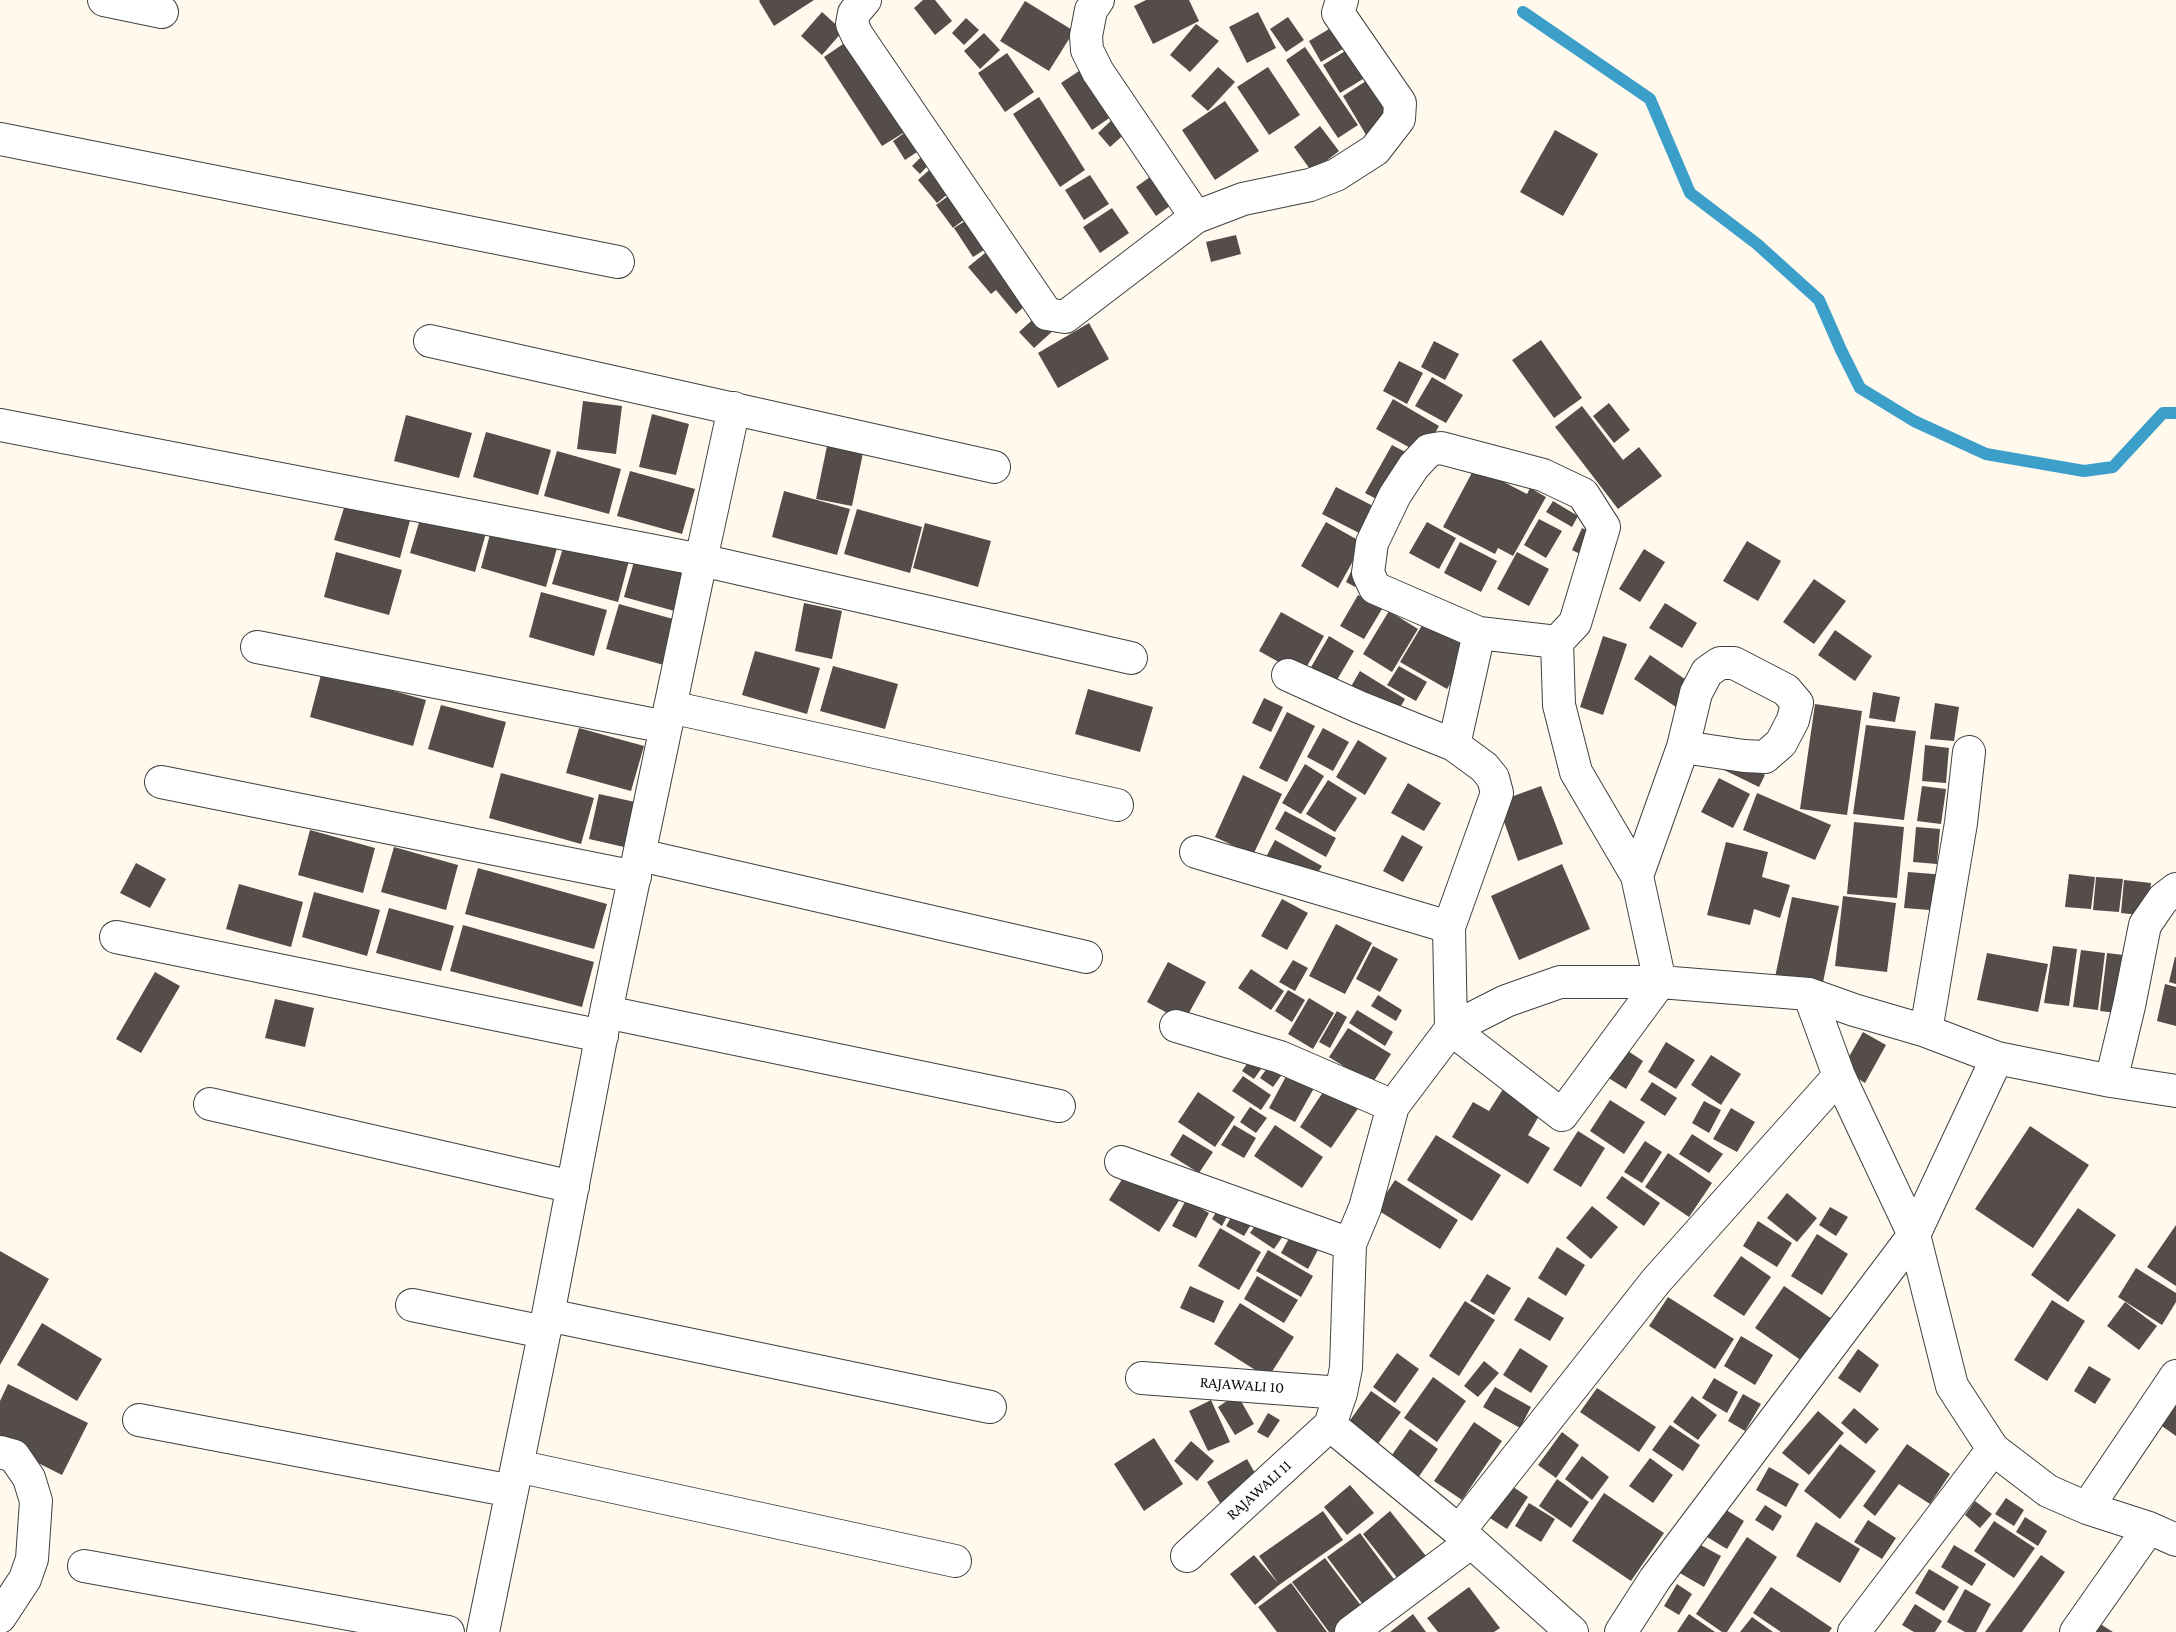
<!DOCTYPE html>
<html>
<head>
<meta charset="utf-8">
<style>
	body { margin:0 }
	canvas { display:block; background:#fffaed }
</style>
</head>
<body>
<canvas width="2176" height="1632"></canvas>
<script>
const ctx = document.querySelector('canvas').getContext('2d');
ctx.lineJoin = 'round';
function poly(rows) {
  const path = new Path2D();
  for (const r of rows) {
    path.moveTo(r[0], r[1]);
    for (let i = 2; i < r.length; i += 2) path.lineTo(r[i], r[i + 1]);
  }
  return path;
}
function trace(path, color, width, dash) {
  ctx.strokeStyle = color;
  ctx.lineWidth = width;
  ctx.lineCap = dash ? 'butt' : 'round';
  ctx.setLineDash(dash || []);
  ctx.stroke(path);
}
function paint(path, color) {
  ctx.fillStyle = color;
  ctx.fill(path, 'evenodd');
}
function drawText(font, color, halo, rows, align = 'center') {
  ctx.font = font + ' "Crimson Pro",serif';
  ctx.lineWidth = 6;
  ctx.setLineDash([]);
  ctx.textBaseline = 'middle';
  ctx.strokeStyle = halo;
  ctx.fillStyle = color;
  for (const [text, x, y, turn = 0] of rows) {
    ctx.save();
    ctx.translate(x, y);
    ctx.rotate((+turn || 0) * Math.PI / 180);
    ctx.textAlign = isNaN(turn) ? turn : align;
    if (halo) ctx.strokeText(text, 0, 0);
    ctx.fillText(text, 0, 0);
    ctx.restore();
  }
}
const stream = poly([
	[1523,12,1650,99,1690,193,1757,244,1819,300,1841,350,1860,388,1914,421,1986,454,2084,471,2113,467,2163,413,2176,413]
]);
const building = poly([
	[814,0,774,26,759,1,760,0],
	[923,0,935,0,952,21,935,35,914,8],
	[1146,0,1189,0,1199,21,1153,44,1134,6],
	[1025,1,1074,31,1049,71,1000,41],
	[822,12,843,31,822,55,801,36],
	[1258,12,1276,48,1247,63,1229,27],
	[1288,17,1304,40,1286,52,1270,29],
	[966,18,979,30,964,45,952,33],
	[1196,24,1219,41,1190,72,1170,55],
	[1334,26,1346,47,1321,62,1309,41],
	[984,33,1000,50,980,69,964,51],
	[849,40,908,130,882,146,824,57],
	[1305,47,1358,125,1338,138,1286,60],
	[1350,48,1368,76,1340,93,1323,65],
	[1007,53,1034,92,1005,112,978,73],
	[1088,65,1118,112,1092,130,1061,83],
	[1218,67,1235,82,1208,111,1191,96],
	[1268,67,1300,115,1269,135,1237,87],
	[1369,79,1393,117,1366,135,1343,96],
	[1039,97,1085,170,1060,187,1013,114],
	[1225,101,1259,151,1215,180,1182,130],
	[1116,116,1129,130,1110,147,1098,133],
	[1320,126,1339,151,1312,172,1294,147],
	[910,129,923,148,905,160,893,141],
	[1555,130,1598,154,1563,216,1520,192],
	[926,152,934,159,920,174,912,166],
	[937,163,956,187,937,203,918,180],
	[1157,172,1178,200,1156,216,1136,187],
	[1090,175,1109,204,1084,220,1065,190],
	[958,189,974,212,953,228,936,205],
	[1112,208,1129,233,1100,253,1083,227],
	[976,214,995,243,973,257,954,228],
	[1236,235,1241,254,1211,262,1206,242],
	[990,249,1035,297,1016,314,996,290,991,294,968,267],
	[1041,312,1055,329,1034,348,1019,332],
	[1089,323,1109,359,1058,388,1038,353],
	[1541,340,1582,398,1554,418,1512,360],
	[1434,341,1459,354,1445,380,1421,367],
	[1399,361,1423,373,1407,404,1383,391],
	[1432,377,1463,395,1446,423,1415,406],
	[1393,399,1439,426,1423,455,1376,429],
	[583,401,622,406,616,454,577,449],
	[1609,403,1630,430,1614,443,1593,416],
	[1582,406,1623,460,1639,447,1662,476,1618,509,1555,427],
	[652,414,689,424,676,475,639,467],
	[406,415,472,433,459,478,394,461],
	[486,432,551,450,538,495,473,477],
	[1392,445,1411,455,1384,503,1365,493],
	[827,446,863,453,852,506,816,499],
	[557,451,621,469,609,514,544,496],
	[1475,467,1527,494,1530,488,1546,497,1513,556,1498,548,1495,554,1443,527],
	[630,471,695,489,682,534,617,516],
	[1336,487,1381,510,1367,537,1322,514],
	[784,491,850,509,837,555,772,537],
	[348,495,412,513,400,558,334,540],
	[1553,501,1578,516,1572,527,1546,512],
	[423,509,488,526,475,572,410,553],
	[857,509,922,527,910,573,844,554],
	[1539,519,1562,531,1546,558,1524,545],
	[1326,522,1363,543,1338,588,1301,566],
	[1427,522,1456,538,1439,569,1409,553],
	[493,523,559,541,546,587,481,568],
	[925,523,991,541,978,587,913,568],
	[1582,528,1595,534,1584,556,1572,550],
	[566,538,630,557,618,602,552,584],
	[1747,541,1781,561,1758,601,1723,581],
	[1460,542,1497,561,1481,592,1444,573],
	[1644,549,1665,562,1640,602,1619,589],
	[637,551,702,569,689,615,624,597],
	[336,552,402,570,389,615,324,597],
	[1517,552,1549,569,1529,606,1497,589],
	[1357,559,1366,564,1355,587,1346,582],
	[1814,579,1846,601,1814,644,1783,622],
	[541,592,607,610,594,656,529,637],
	[1358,595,1382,609,1364,639,1340,626],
	[804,603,842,611,832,659,795,651],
	[1665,603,1697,623,1682,648,1649,628],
	[619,604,684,622,671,667,606,649],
	[1389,611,1418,629,1392,672,1363,654],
	[1281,612,1324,636,1302,675,1259,651],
	[1424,622,1471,650,1447,689,1400,662],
	[1835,630,1872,656,1855,681,1818,655],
	[1329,636,1354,651,1331,690,1306,676],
	[1603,636,1627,644,1603,715,1580,707],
	[755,651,820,668,807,714,742,695],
	[1650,655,1692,684,1676,707,1634,679],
	[833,666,898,684,885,729,820,711],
	[1399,666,1427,682,1416,701,1387,685],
	[322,671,426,700,413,746,310,717],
	[1360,671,1405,699,1394,718,1349,690],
	[1088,689,1153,707,1140,752,1075,734],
	[1873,692,1900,697,1895,722,1869,718],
	[1264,698,1283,707,1271,732,1252,723],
	[1935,703,1959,707,1954,741,1930,739],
	[1815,704,1862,711,1847,815,1800,809],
	[441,705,506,722,493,768,428,749],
	[1287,712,1315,726,1287,782,1259,768],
	[1866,725,1916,731,1904,820,1853,814],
	[579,728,644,746,631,791,566,773],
	[1323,728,1349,742,1333,771,1307,757],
	[1358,740,1387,758,1365,795,1336,777],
	[1925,745,1949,748,1946,783,1922,781],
	[1729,756,1765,775,1759,787,1722,769],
	[1305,764,1324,776,1301,814,1282,803],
	[501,773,594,798,581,844,489,818],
	[1243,775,1282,794,1253,855,1215,837],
	[1719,778,1750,794,1733,828,1701,812],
	[1328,780,1357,798,1335,832,1306,814],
	[1408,783,1441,803,1424,831,1391,813],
	[1541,786,1563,844,1518,861,1497,802],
	[1922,786,1946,789,1941,824,1917,821],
	[1757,793,1831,825,1815,860,1743,830],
	[599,794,635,802,624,847,589,839],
	[1285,811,1336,838,1326,857,1275,829],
	[1854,822,1904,827,1897,898,1847,894],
	[1916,827,1940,829,1937,864,1913,862],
	[310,830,375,848,363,893,298,875],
	[1402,835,1423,847,1403,882,1383,871],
	[1275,840,1322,866,1312,882,1266,857],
	[1726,842,1768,852,1762,877,1790,885,1780,918,1754,909,1750,925,1707,915],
	[394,847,458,865,446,910,381,892],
	[136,863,166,879,150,908,120,893],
	[1562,864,1590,929,1519,960,1491,896],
	[478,868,607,904,594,949,465,914],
	[1908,872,1946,875,1942,911,1904,908],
	[2069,874,2095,877,2091,909,2065,907],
	[2096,877,2123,879,2119,912,2093,910],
	[2124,880,2151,883,2147,916,2121,913],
	[239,884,303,902,291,947,226,929],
	[314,892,380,910,367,956,302,937],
	[1843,896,1896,903,1887,972,1835,966],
	[1792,897,1839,906,1822,987,1775,977],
	[1282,899,1308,913,1287,950,1261,936],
	[389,908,454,926,441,971,376,953],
	[1336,924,1372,943,1345,994,1309,976],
	[463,925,594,962,582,1007,450,971],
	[1373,946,1398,959,1380,992,1356,979],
	[2053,946,2077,949,2069,1006,2044,1003],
	[2081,950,2105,953,2098,1010,2073,1007],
	[1987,953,2048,964,2038,1012,1977,1000],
	[2107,953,2132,956,2124,1014,2100,1011],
	[2175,957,2176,957,2176,984,2169,982],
	[1293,960,1308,968,1295,991,1279,982],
	[1168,962,1206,982,1184,1022,1147,1002],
	[1251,969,1284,991,1271,1010,1238,988],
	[155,972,180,986,141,1053,116,1039],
	[2165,984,2176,987,2176,1026,2157,1021],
	[1288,990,1305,1000,1292,1022,1275,1011],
	[1378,995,1402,1010,1396,1021,1371,1006],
	[1309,998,1334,1013,1313,1049,1288,1034],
	[275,999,314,1008,305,1047,265,1038],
	[1357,1010,1393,1032,1385,1046,1349,1023],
	[1337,1011,1347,1017,1330,1048,1319,1042],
	[1348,1028,1391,1054,1372,1084,1329,1057],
	[1863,1032,1886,1045,1865,1083,1842,1069],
	[1666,1042,1695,1060,1676,1089,1648,1072],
	[1625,1049,1643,1061,1626,1089,1607,1077],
	[1256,1051,1268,1059,1254,1079,1242,1071],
	[1711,1055,1741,1074,1721,1105,1691,1085],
	[1275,1057,1288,1066,1273,1087,1260,1078],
	[1291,1067,1318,1081,1295,1122,1269,1108],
	[1243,1076,1271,1095,1261,1110,1232,1091],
	[1652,1082,1677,1098,1665,1116,1640,1100],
	[1327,1086,1359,1107,1331,1148,1300,1127],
	[1505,1086,1543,1109,1528,1135,1550,1148,1528,1184,1452,1137,1473,1102,1489,1111],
	[1198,1092,1235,1117,1215,1147,1178,1122],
	[1610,1100,1645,1122,1624,1154,1590,1131],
	[1704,1101,1721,1110,1709,1133,1692,1123],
	[1250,1107,1267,1118,1256,1133,1240,1122],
	[1731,1108,1755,1122,1737,1152,1713,1139],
	[1234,1125,1256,1138,1244,1158,1221,1145],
	[1275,1125,1323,1157,1302,1188,1254,1156],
	[2030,1126,2089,1165,2033,1248,1975,1209],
	[1578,1131,1605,1148,1581,1187,1553,1170],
	[1183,1134,1213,1152,1199,1173,1170,1155],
	[1692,1134,1723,1154,1709,1173,1679,1154],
	[1436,1135,1501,1175,1472,1221,1407,1180],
	[1645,1141,1662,1152,1642,1183,1624,1172],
	[1668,1153,1712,1183,1689,1217,1645,1187],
	[1129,1168,1180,1199,1159,1232,1109,1200],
	[1622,1176,1660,1203,1644,1226,1606,1198],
	[1395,1180,1458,1220,1440,1249,1376,1209],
	[1787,1193,1817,1218,1797,1242,1767,1218],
	[1186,1200,1209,1213,1196,1238,1172,1226],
	[1221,1204,1231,1209,1222,1226,1212,1219],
	[1592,1206,1618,1227,1591,1259,1566,1238],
	[1237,1207,1255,1218,1244,1236,1226,1226],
	[1830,1207,1848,1217,1836,1236,1819,1225],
	[2078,1208,2116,1235,2068,1302,2031,1275],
	[1261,1217,1285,1233,1274,1249,1250,1233],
	[1758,1221,1792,1243,1777,1267,1743,1246],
	[2176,1225,2176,1286,2147,1267],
	[1220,1228,1261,1252,1239,1290,1198,1266],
	[1294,1229,1321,1244,1308,1269,1281,1253],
	[1817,1234,1848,1254,1822,1295,1791,1276],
	[1557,1247,1585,1265,1566,1296,1538,1278],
	[1268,1250,1313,1276,1301,1297,1256,1271],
	[0,1251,49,1279,0,1365],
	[1741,1256,1771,1277,1744,1316,1713,1296],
	[2136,1268,2176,1293,2176,1302,2162,1325,2118,1297],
	[1487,1274,1511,1288,1494,1315,1470,1301],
	[1257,1276,1298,1300,1284,1323,1244,1299],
	[1190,1286,1224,1301,1214,1323,1180,1308],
	[1784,1286,1832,1319,1802,1361,1755,1328],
	[1528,1297,1564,1318,1550,1341,1514,1320],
	[1668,1297,1734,1339,1715,1369,1649,1326],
	[2052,1300,2085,1321,2047,1381,2014,1360],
	[1465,1301,1495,1320,1459,1376,1429,1356],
	[2125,1302,2157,1326,2139,1350,2107,1326],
	[1240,1303,1294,1337,1268,1378,1214,1344],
	[42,1323,102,1359,77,1401,17,1365],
	[1741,1336,1773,1355,1755,1385,1724,1366],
	[1520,1348,1548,1366,1531,1393,1503,1375],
	[1858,1349,1879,1365,1860,1393,1838,1378],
	[1397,1353,1419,1369,1395,1403,1373,1387],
	[1484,1361,1499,1373,1478,1397,1464,1386],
	[2089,1366,2111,1379,2095,1404,2074,1391],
	[1433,1377,1466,1401,1437,1442,1404,1418],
	[1714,1378,1738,1392,1727,1413,1702,1398],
	[8,1384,88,1423,62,1475,0,1444,0,1401],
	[1495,1387,1531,1407,1520,1428,1483,1407],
	[1597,1388,1656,1427,1639,1452,1580,1412],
	[1371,1391,1401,1412,1372,1452,1343,1430],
	[2176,1391,2176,1436,2152,1419],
	[1237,1394,1254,1424,1235,1435,1218,1407],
	[1743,1394,1761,1404,1745,1431,1728,1421],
	[1692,1396,1717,1415,1698,1440,1673,1422],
	[1211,1400,1230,1442,1208,1451,1189,1411],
	[1854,1408,1879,1429,1866,1444,1841,1423],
	[1818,1411,1844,1433,1809,1475,1782,1453],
	[1268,1413,1280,1420,1268,1438,1257,1432],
	[1474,1422,1502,1441,1462,1500,1434,1481],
	[1670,1425,1700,1445,1683,1471,1652,1450],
	[1410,1429,1438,1449,1413,1485,1385,1465],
	[1562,1432,1579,1445,1556,1478,1538,1465],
	[1154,1438,1183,1484,1144,1511,1114,1464],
	[1191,1441,1214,1461,1197,1481,1174,1461],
	[1840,1444,1876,1471,1840,1519,1804,1491],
	[1907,1444,1950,1474,1930,1504,1899,1484,1875,1516,1863,1506],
	[1582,1456,1609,1477,1592,1500,1565,1479],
	[1650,1458,1673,1475,1653,1503,1629,1486],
	[1247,1459,1259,1480,1220,1503,1207,1482],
	[1769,1467,1799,1484,1786,1507,1756,1490],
	[1557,1479,1589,1502,1571,1528,1539,1506],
	[1503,1480,1528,1497,1507,1529,1482,1513],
	[1350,1485,1374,1513,1347,1535,1324,1507],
	[1604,1493,1664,1533,1631,1581,1572,1541],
	[2006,1498,2024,1510,2014,1526,1995,1514],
	[1975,1501,1992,1514,1980,1528,1965,1515],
	[1529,1503,1555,1519,1541,1542,1515,1526],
	[1765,1505,1782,1516,1773,1531,1755,1520],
	[1723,1508,1744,1521,1727,1549,1707,1537],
	[1323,1511,1343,1540,1279,1585,1255,1605,1230,1574,1254,1555,1278,1583,1259,1556],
	[1390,1511,1430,1561,1402,1584,1363,1534],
	[2025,1517,2047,1531,2038,1546,2016,1532],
	[1868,1520,1896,1538,1882,1559,1854,1542],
	[1994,1521,2035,1548,2014,1578,1974,1551],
	[1816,1522,1860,1549,1840,1583,1796,1556],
	[1360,1533,1399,1586,1367,1610,1327,1557],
	[1747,1537,1777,1557,1727,1632,1722,1632,1696,1614],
	[1695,1542,1721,1556,1704,1587,1678,1572],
	[1954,1545,1986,1564,1972,1586,1941,1567],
	[2041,1555,2065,1572,2022,1632,1985,1632],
	[1325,1558,1365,1611,1337,1632,1329,1632,1292,1582],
	[1929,1569,1959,1587,1944,1611,1915,1593],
	[1291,1583,1292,1584,1327,1632,1277,1632,1258,1607],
	[1677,1584,1692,1594,1679,1615,1664,1606],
	[1469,1587,1500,1628,1494,1632,1438,1632,1427,1618],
	[1771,1587,1832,1628,1829,1632,1781,1632,1753,1613],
	[1965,1589,1991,1604,1976,1632,1965,1632,1947,1622],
	[1915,1604,1942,1621,1935,1632,1914,1632,1902,1625],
	[1413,1614,1426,1632,1390,1632],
	[1689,1614,1715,1632,1677,1632],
	[1752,1617,1773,1632,1740,1632],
	[2097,1622,2113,1632,2091,1632]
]);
const street = poly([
	[104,0,162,12],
	[865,0,854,13,852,24,857,35,1047,314,1065,317,1196,217,1243,199,1310,185,1336,175,1375,150,1399,119,1400,103,1338,13,1342,0],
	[1098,0,1091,10,1086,36,1087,50,1098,72,1196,217],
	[0,139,618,262],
	[430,341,994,467],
	[734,408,701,560,1131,658],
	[0,425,701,560,606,1012,548,1315,483,1632],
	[257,647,666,727],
	[1288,675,1359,707,1454,745,1484,767,1493,778,1497,793,1449,927,1451,1029,1562,1115,1660,982,1809,994,1854,1010,1926,1031,1997,1058,2111,1081,2176,1091],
	[670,707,1117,805],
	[1454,745,1479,633],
	[161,782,635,877],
	[1196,852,1449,927],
	[640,855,1086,957],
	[1637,876,1683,747,1696,693,1707,672,1720,663,1734,663,1786,690,1797,703,1793,720,1781,743,1765,757,1744,756,1683,747],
	[116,937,602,1036],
	[1809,994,1839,1076,1914,1235,1952,1386,1993,1449,2048,1491,2087,1508,2149,1528,2176,1540],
	[606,1012,1059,1106],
	[1176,1026,1280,1057,1393,1106],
	[1926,1031,1961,823,1969,752],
	[2111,1081,2129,1006,2145,925,2163,899,2176,889],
	[210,1104,573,1187],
	[1121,1162,1350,1244],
	[412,1305,544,1332],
	[548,1315,990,1407],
	[1142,1378,1341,1393],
	[139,1420,512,1491],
	[1330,1425,1459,1531,1572,1632],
	[0,1452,14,1456,29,1478,36,1501,32,1559,25,1579,0,1617],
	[517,1466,955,1561],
	[2087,1508,2176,1376],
	[1459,1531,1656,1281,1839,1076],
	[1187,1556,1330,1425,1341,1393,1346,1368,1350,1244,1365,1208,1393,1106,1451,1029,1506,1001,1560,982,1660,982,1637,876,1576,772,1559,705,1557,642,1575,623,1604,527,1583,494,1543,475,1441,448,1429,450,1414,466,1395,495,1372,543,1368,573,1375,588,1479,633,1557,642],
	[84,1566,448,1632],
	[1351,1632,1470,1543],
	[1621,1632,1655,1579,1914,1235,1997,1058],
	[1854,1632,1993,1449],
	[2076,1632,2149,1528]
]);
const streetNames = [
	["RAJAWALI 10",1242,1385,4],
	["RAJAWALI 11",1259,1490,-42]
];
trace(stream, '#3b9fca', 12);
paint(building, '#554d49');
trace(street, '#404040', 34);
trace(street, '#fff', 32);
drawText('16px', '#0d0d0d', '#fff', streetNames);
</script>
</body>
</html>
